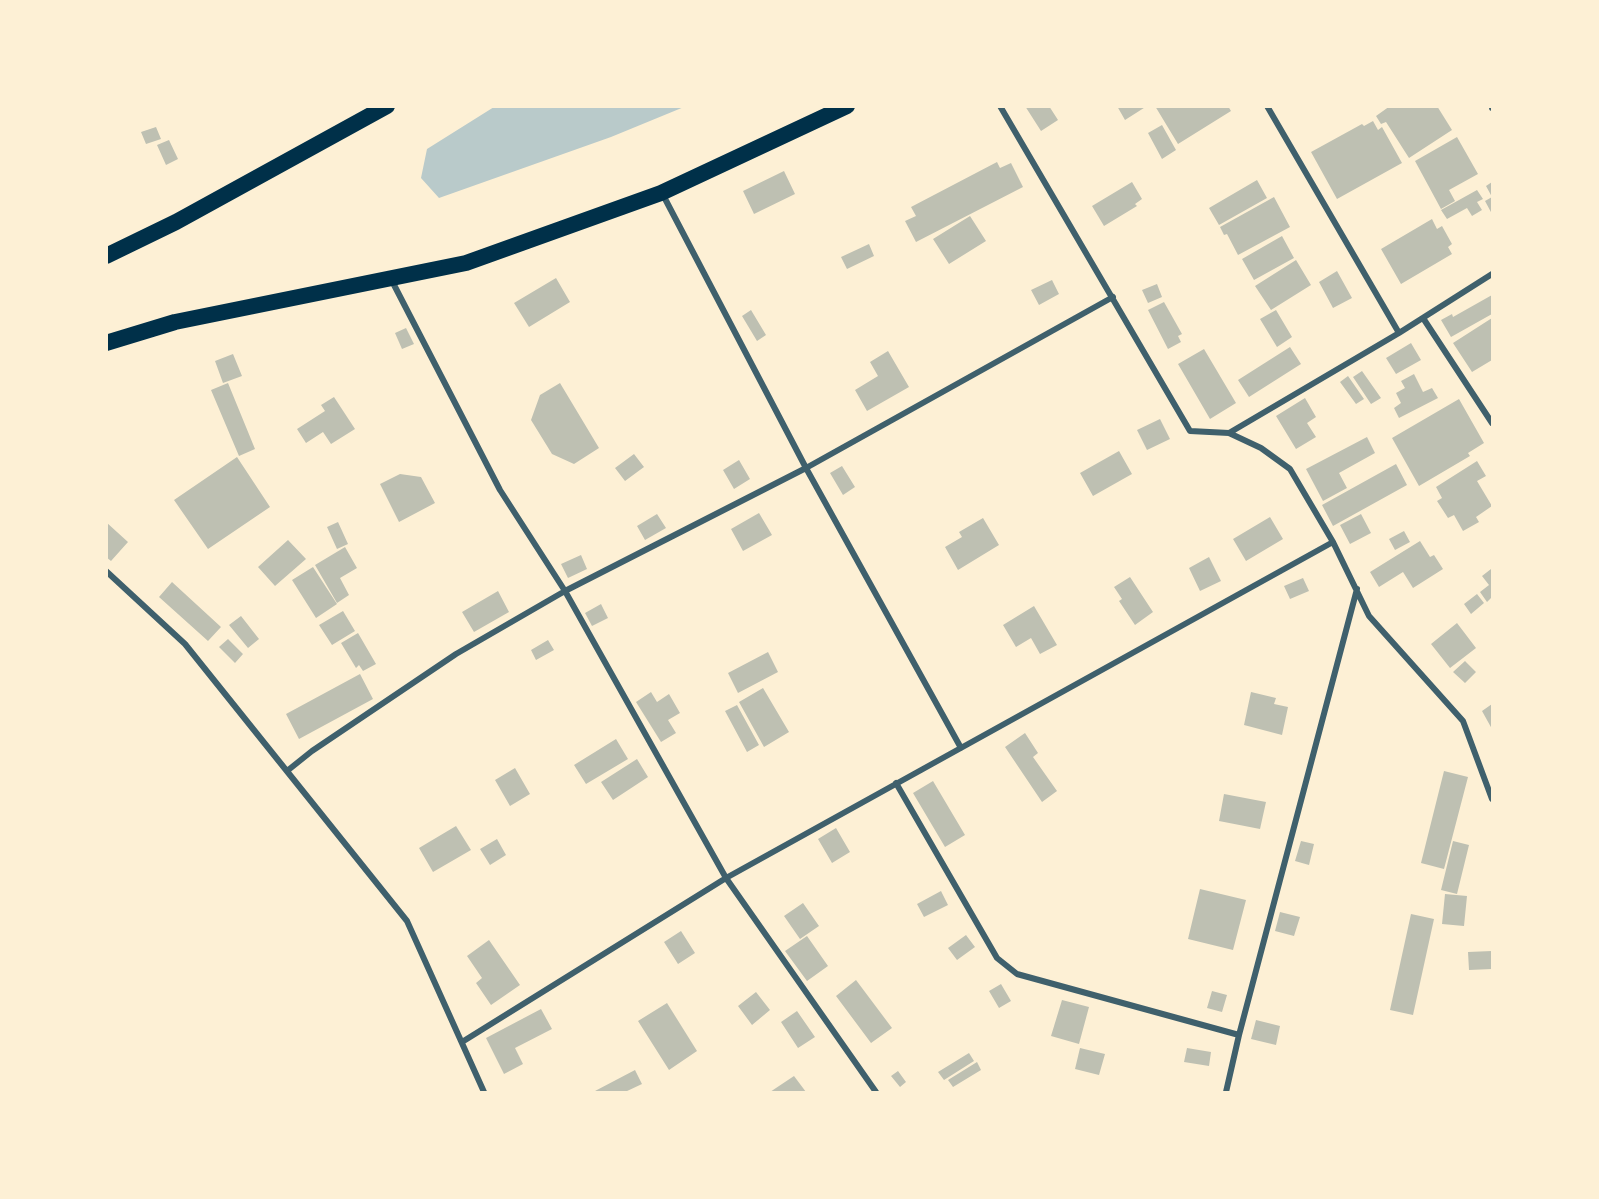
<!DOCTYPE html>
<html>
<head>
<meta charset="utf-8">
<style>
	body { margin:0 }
	#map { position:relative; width:1599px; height:1199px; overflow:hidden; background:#fdf0d5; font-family:Montserrat,sans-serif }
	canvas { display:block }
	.frame { position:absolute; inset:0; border:108px solid #fdf0d5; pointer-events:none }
</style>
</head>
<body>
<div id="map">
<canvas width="1599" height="1199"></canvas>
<div class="frame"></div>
</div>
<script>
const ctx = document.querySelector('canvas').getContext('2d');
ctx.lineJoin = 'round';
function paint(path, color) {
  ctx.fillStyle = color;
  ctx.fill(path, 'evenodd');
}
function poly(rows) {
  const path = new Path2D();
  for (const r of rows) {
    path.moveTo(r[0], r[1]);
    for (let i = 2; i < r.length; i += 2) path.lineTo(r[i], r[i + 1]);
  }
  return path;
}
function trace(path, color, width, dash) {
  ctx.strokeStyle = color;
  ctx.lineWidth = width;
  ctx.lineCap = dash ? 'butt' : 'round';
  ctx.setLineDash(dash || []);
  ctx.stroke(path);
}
const green = poly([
	[494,107,494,106,684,107,611,137,439,198,421,178,427,149]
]);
const building = poly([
	[1025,106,1049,106,1058,120,1041,131],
	[1117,106,1147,106,1125,120],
	[1155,106,1228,106,1231,111,1178,144],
	[1390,106,1437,106,1452,130,1409,158,1386,122,1381,124,1376,116],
	[1373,121,1378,130,1382,127,1402,163,1337,199,1311,152,1362,124,1364,126],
	[1162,125,1176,150,1162,159,1148,133],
	[156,127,161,139,146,144,141,132],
	[1457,137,1478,174,1449,190,1455,201,1441,209,1415,161],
	[169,140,178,159,166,165,157,145],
	[997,162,1000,168,1011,163,1023,187,916,242,905,221,916,216,911,207],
	[784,171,795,194,754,214,743,191],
	[1257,180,1267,198,1219,225,1209,208],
	[1132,182,1142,199,1135,204,1137,206,1104,226,1092,206],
	[1492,182,1492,214,1485,201,1492,197,1486,186],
	[1477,190,1483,199,1477,202,1482,210,1472,216,1467,208,1447,219,1441,210],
	[1274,197,1290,227,1238,255,1227,234,1224,235,1220,227],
	[970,216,986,241,949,264,933,239],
	[1432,219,1437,229,1442,226,1452,244,1448,247,1452,254,1401,284,1381,249],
	[1282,236,1294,258,1254,280,1242,259],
	[869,244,874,256,847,269,841,257],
	[1296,260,1311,285,1271,310,1255,286],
	[1337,271,1352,298,1333,308,1319,282],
	[556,278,570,302,529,327,514,303],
	[1052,280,1059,294,1039,305,1031,290],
	[1157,284,1162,297,1148,303,1142,290],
	[1492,295,1492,314,1451,337,1441,320,1452,314,1453,317],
	[1164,302,1182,334,1178,336,1181,342,1168,349,1148,310],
	[751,310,766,335,757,341,742,316],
	[1276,310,1292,337,1277,347,1260,319],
	[1492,318,1492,360,1472,372,1453,343],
	[406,328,414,344,402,349,395,333],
	[1411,343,1421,360,1396,374,1386,358],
	[1290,347,1301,364,1249,397,1238,380],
	[1204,349,1236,403,1210,419,1178,364],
	[888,351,909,387,867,411,855,390,878,376,870,362],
	[233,354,242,376,223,383,215,361],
	[1362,371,1381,398,1371,404,1353,377],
	[1414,374,1423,392,1432,388,1438,398,1399,418,1394,408,1401,403,1396,393,1405,388,1401,381],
	[1348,376,1364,399,1356,404,1340,382],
	[228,383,255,449,239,456,211,390],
	[560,383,599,448,574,464,552,454,531,420,540,395],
	[334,397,355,429,331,444,323,432,306,443,297,429,325,411,321,405],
	[1305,398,1316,417,1307,423,1316,437,1296,449,1276,416],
	[1459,399,1484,443,1468,453,1470,456,1419,486,1392,438],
	[1160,419,1170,439,1147,450,1137,430],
	[1367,437,1375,453,1339,473,1347,488,1323,501,1306,469],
	[1119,451,1132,474,1093,496,1080,473],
	[634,454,644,467,625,481,615,468],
	[237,457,270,507,208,549,174,500],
	[739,460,750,479,734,489,723,470],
	[1477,461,1486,476,1477,481,1492,506,1476,517,1479,522,1463,531,1454,515,1448,518,1437,501,1442,498,1436,487],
	[1396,464,1407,485,1333,526,1322,505],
	[842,466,855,487,843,495,830,473],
	[400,474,421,477,435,503,399,522,380,484],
	[759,513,772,535,743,551,731,529],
	[657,514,666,528,645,540,637,526],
	[1361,514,1371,533,1350,544,1340,525],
	[1270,517,1283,539,1246,561,1233,539],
	[983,518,999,545,958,570,945,547,962,537,959,532],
	[106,522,128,542,111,561,106,557],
	[338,522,348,544,337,549,327,527],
	[1404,531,1410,542,1395,550,1389,539],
	[288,540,306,559,275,586,258,567],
	[1420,541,1430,557,1434,555,1443,569,1413,588,1403,572,1379,587,1370,572],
	[345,547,357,568,340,578,349,595,337,603,315,565],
	[581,555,587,569,568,578,561,564],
	[1209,557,1221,581,1200,591,1189,568],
	[313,567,337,604,316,618,292,580],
	[1491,569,1492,572,1492,597,1487,602,1480,592,1489,585,1482,576],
	[1130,577,1153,612,1135,625,1119,601,1122,599,1114,587],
	[1303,578,1309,591,1290,599,1284,586],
	[172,582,221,627,208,641,159,597],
	[498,591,509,612,474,632,462,612],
	[1477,594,1484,603,1471,614,1464,604],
	[601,604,608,618,592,626,585,613],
	[1034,606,1057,645,1040,654,1031,638,1016,647,1003,625],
	[343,611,355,631,332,645,319,625],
	[241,616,259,639,248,648,229,625],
	[1457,623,1476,648,1450,668,1431,644],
	[358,633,376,664,363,671,359,665,356,668,341,643],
	[228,639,243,654,235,663,219,647],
	[548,640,554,650,536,660,531,650],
	[768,652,778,672,738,693,728,673],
	[1465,661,1476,672,1465,683,1453,672],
	[360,674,373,699,299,739,286,714],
	[763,688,789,732,764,747,739,702],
	[651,692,657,702,669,694,680,713,668,720,676,733,661,742,636,702],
	[1251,692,1276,698,1274,704,1288,707,1282,735,1244,725],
	[1492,704,1492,729,1482,711],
	[737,705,759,745,747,752,725,711],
	[1025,733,1038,753,1033,757,1057,791,1042,802,1005,747],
	[616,739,628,759,586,784,574,765],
	[637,759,648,777,613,800,601,782],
	[515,768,530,794,510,806,495,780],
	[1444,771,1468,777,1444,869,1421,863],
	[933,781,965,835,945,847,913,793],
	[1224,794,1266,802,1260,829,1219,821],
	[456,826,471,850,433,872,419,848],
	[836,828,850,852,832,863,818,839],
	[497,839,506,855,490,865,480,849],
	[1301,841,1314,844,1309,865,1295,861],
	[1453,841,1469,845,1457,894,1441,890],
	[1200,889,1246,900,1233,950,1188,939],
	[941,891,948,905,924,917,917,904],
	[1445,894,1467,896,1464,926,1442,924],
	[803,903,819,926,800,939,784,916],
	[1280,912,1300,917,1294,936,1275,931],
	[1411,914,1434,919,1413,1015,1390,1010],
	[681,931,695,953,678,964,664,942],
	[966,935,975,947,957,960,948,948],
	[807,936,828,966,807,981,785,951],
	[489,940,520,985,491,1005,476,983,482,978,467,956],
	[1492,951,1492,969,1469,970,1468,952],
	[856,980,892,1028,871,1043,836,996],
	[1001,984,1011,1001,999,1008,989,991],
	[1212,991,1227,995,1222,1012,1207,1008],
	[756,992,770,1010,752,1025,738,1006],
	[1062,1000,1089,1007,1079,1044,1051,1036],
	[667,1003,697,1051,669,1070,638,1021],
	[541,1009,552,1029,515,1048,523,1064,504,1074,486,1038],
	[797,1011,815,1037,798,1048,781,1022],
	[1256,1020,1280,1026,1276,1045,1251,1039],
	[1080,1048,1105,1054,1099,1075,1075,1069],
	[1187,1048,1211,1052,1209,1066,1184,1062],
	[969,1053,974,1061,944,1080,938,1072],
	[977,1062,981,1070,953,1087,948,1080],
	[635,1070,642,1084,625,1092,596,1092,595,1091],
	[898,1071,906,1082,900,1087,891,1076],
	[794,1076,806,1092,770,1092]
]);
const minor = poly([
	[1000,106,1190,431,1229,433,1261,448,1290,469,1333,542,1369,616,1463,721,1492,799],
	[1267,106,1399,333],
	[1492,106,1492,108],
	[662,193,806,468,961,748],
	[392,281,500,490,565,591,726,878,876,1092],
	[1423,318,1492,423],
	[1229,433,1399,333,1492,274],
	[106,571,185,644,407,921,484,1092],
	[287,771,312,751,456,654,565,591,806,468,1113,297],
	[896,783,997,958,1017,974,1239,1035],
	[462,1042,726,878,1333,542],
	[1226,1092,1239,1035,1357,589]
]);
const trunk = poly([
	[106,256,176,222,387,106],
	[106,343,175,322,466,263,661,193,847,106]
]);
paint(green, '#b9caca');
paint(building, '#bec0b2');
trace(minor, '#3f606c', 6);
trace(trunk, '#003049', 16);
</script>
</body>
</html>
